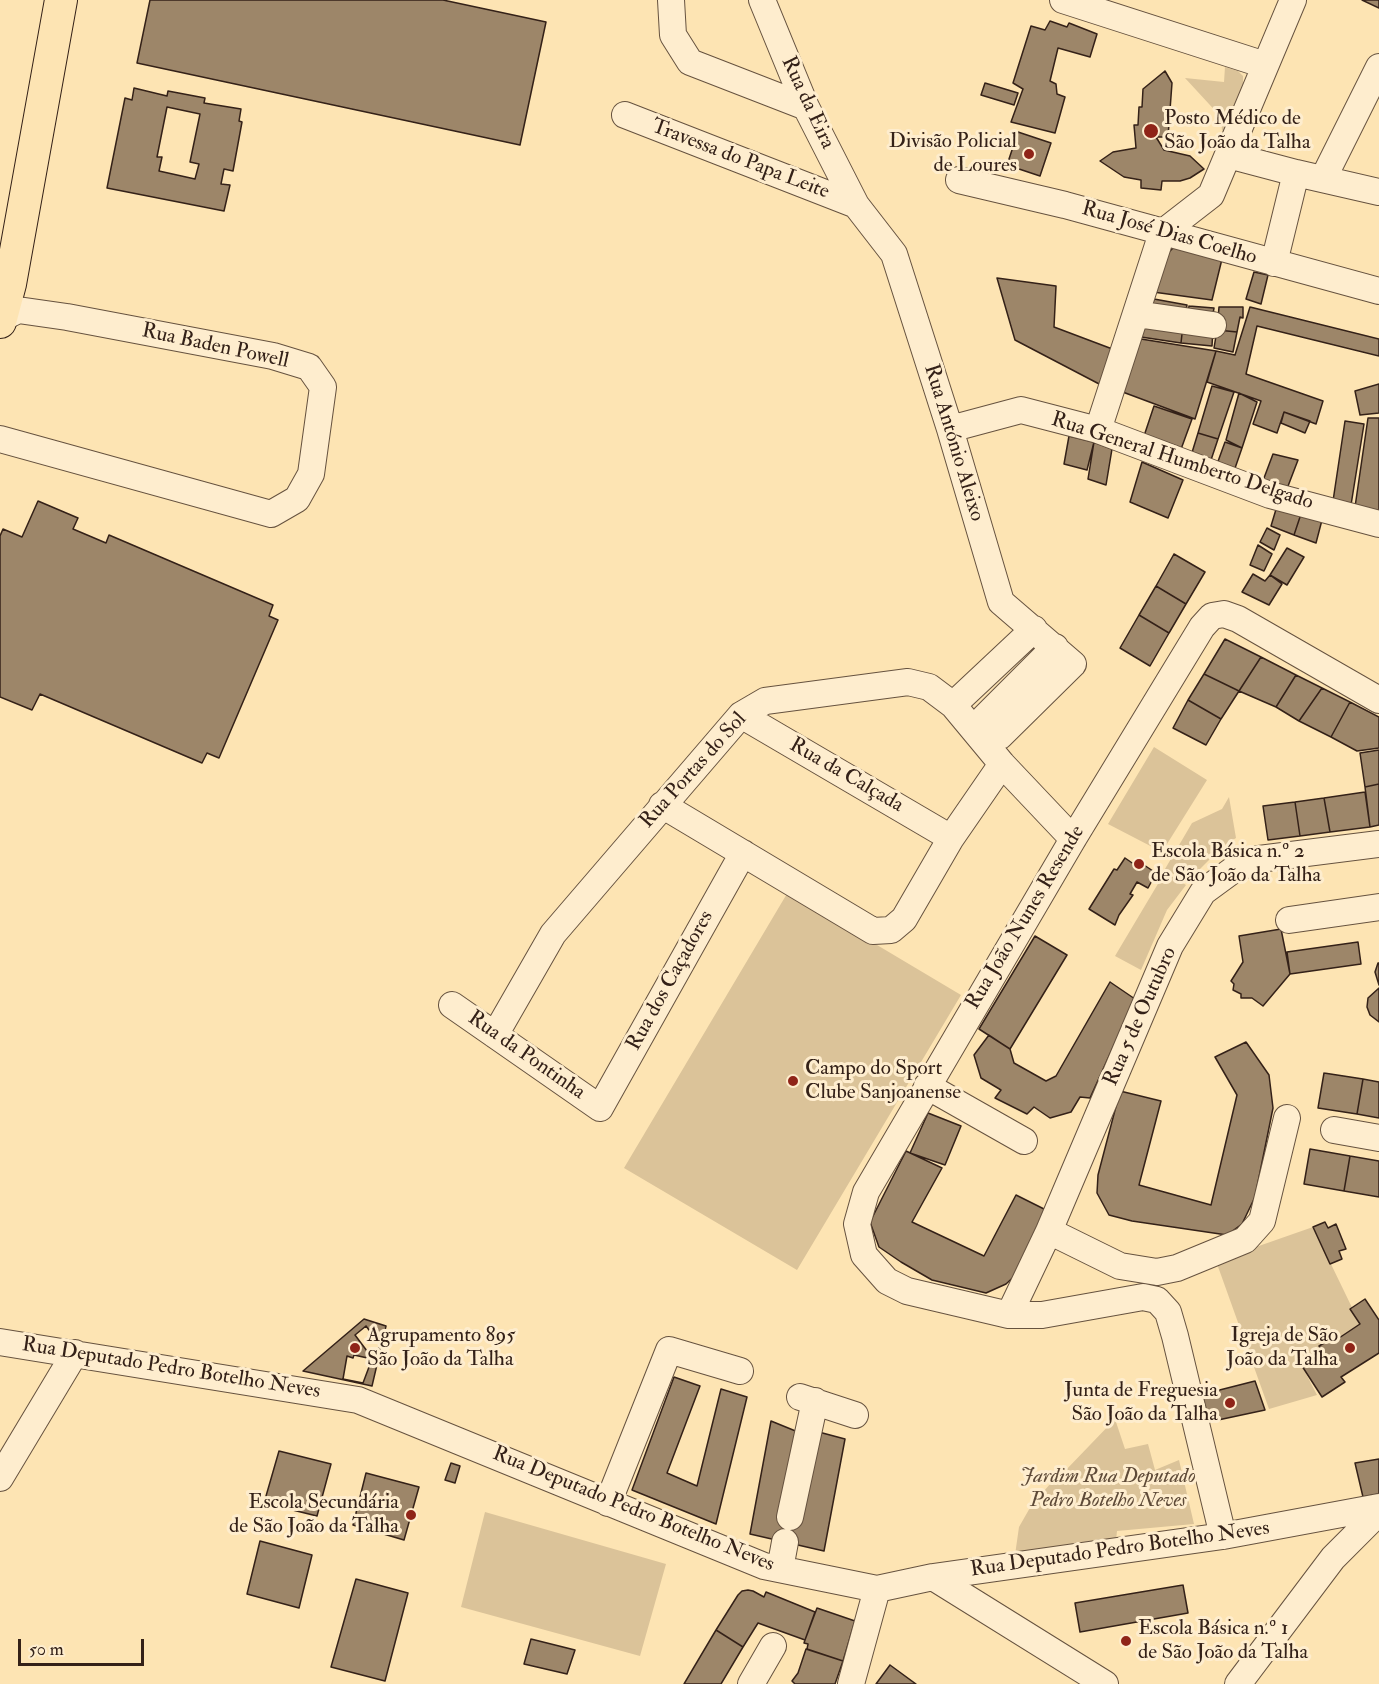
<!DOCTYPE html>
<html>
<head>
<meta charset="utf-8">
<style>
	body { margin:0 }
	#map { position:relative; width:1379px; height:1684px; overflow:hidden; background:#fde4b3; font-family:"IM FELL Double Pica",serif }
	canvas { display:block }
	.scale { position:absolute; left:18px; top:1639px; width:126px; height:27px; box-sizing:border-box; border:3px solid #342118; border-top:0; padding-left:8px; font-size:18px; line-height:21px; white-space:nowrap; color:#342118; -webkit-text-stroke:4px #feedce; paint-order:stroke }
</style>
</head>
<body>
<div id="map">
<canvas width="1379" height="1684"></canvas>
<div class="scale">50 m</div>
</div>
<script>
const ctx = document.querySelector('canvas').getContext('2d');
ctx.lineJoin = 'round';
function paint(path, color) {
  ctx.fillStyle = color;
  ctx.fill(path, 'evenodd');
}
function poly(rows) {
  const path = new Path2D();
  for (const r of rows) {
    path.moveTo(r[0], r[1]);
    for (let i = 2; i < r.length; i += 2) path.lineTo(r[i], r[i + 1]);
  }
  return path;
}
function trace(path, color, width, dash) {
  ctx.strokeStyle = color;
  ctx.lineWidth = width;
  ctx.lineCap = dash ? 'butt' : 'round';
  ctx.setLineDash(dash || []);
  ctx.stroke(path);
}
function drawText(font, color, halo, rows, align = 'center') {
  ctx.font = font + ' "IM FELL Double Pica",serif';
  ctx.lineWidth = 6;
  ctx.setLineDash([]);
  ctx.textBaseline = 'middle';
  ctx.strokeStyle = halo;
  ctx.fillStyle = color;
  for (const [text, x, y, turn = 0] of rows) {
    ctx.save();
    ctx.translate(x, y);
    ctx.rotate((+turn || 0) * Math.PI / 180);
    ctx.textAlign = isNaN(turn) ? turn : align;
    if (halo) ctx.strokeText(text, 0, 0);
    ctx.fillText(text, 0, 0);
    ctx.restore();
  }
}
const green = poly([
	[1225,67,1238,71,1243,76,1243,84,1224,132,1222,130,1221,117,1185,78,1224,82],
	[1154,747,1207,780,1162,852,1108,824],
	[1229,797,1236,838,1223,846,1187,882,1165,869,1192,823,1222,809],
	[1165,872,1186,885,1167,910,1141,970,1115,956],
	[788,892,961,995,797,1270,624,1168],
	[1313,1227,1360,1324,1302,1366,1317,1395,1269,1409,1216,1261],
	[1115,1419,1125,1449,1148,1444,1155,1470,1179,1460,1194,1524,1117,1531,1116,1541,1015,1555,1019,1527,1031,1506,1050,1484,1064,1472],
	[485,1512,666,1564,640,1656,461,1607]
]);
const building = poly([
	[150,0,443,0,546,22,520,145,137,63,150,0],
	[1362,0,1379,0,1379,8,1362,0],
	[1050,21,1067,27,1069,23,1097,34,1090,57,1058,48,1050,81,1056,84,1057,94,1065,97,1055,133,1011,122,1023,89,1013,83,1031,26,1045,30,1050,21],
	[1165,71,1172,83,1168,137,1156,137,1164,150,1190,156,1204,169,1190,178,1180,181,1162,181,1161,190,1141,188,1141,180,1124,177,1100,161,1113,152,1136,148,1134,125,1138,125,1139,107,1142,107,1143,89,1165,71],
	[985,83,1018,93,1014,105,981,95,985,83],
	[134,88,167,96,168,91,205,98,204,103,241,109,239,121,242,122,233,171,224,169,221,184,230,185,224,211,107,188,125,98,132,100,134,88],
	[167,107,200,114,190,162,199,164,195,179,159,171,162,157,157,157,167,107],
	[1018,132,1051,143,1040,176,1007,165,1018,132],
	[1174,247,1222,259,1212,300,1153,292,1166,255,1174,247],
	[1254,272,1268,275,1261,304,1246,299,1254,272],
	[997,278,1056,286,1054,327,1115,350,1103,386,1015,340,997,278],
	[1154,299,1187,305,1184,320,1150,314,1154,299],
	[1189,306,1214,308,1211,324,1187,320,1189,306],
	[1219,307,1243,307,1243,318,1240,317,1237,332,1217,330,1219,307],
	[1250,307,1379,339,1379,356,1257,326,1246,374,1323,401,1316,424,1284,412,1277,433,1253,424,1261,401,1207,382,1216,351,1235,355,1250,307],
	[1146,320,1183,325,1181,343,1141,337,1146,320],
	[1183,325,1213,328,1212,346,1181,343,1183,325],
	[1217,330,1237,332,1233,352,1214,348,1217,330],
	[1141,339,1216,351,1195,419,1120,391,1141,339],
	[1379,384,1379,413,1360,415,1355,391,1379,384],
	[1212,386,1234,392,1218,439,1198,433,1212,386],
	[1239,393,1257,402,1242,448,1226,440,1239,393],
	[1154,406,1192,419,1180,452,1143,439,1154,406],
	[1284,412,1310,421,1305,433,1281,423,1284,412],
	[1368,418,1379,418,1379,512,1355,507,1368,418],
	[1345,421,1364,424,1351,505,1333,501,1345,421],
	[1198,433,1218,439,1209,466,1190,459,1198,433],
	[1069,436,1094,442,1087,470,1064,464,1069,436],
	[1094,442,1112,449,1106,485,1088,479,1094,442],
	[1225,442,1242,448,1233,474,1216,467,1225,442],
	[1273,454,1298,460,1285,494,1261,486,1273,454],
	[1142,462,1183,480,1168,518,1130,502,1142,462],
	[38,501,78,518,73,529,106,543,109,535,273,605,269,616,278,620,219,758,207,753,202,763,40,694,32,710,0,697,0,536,3,529,22,537,38,501],
	[1277,506,1301,514,1294,535,1271,526,1277,506],
	[1301,514,1322,520,1316,543,1294,535,1301,514],
	[1267,528,1280,535,1274,550,1260,542,1267,528],
	[1258,545,1272,554,1264,571,1250,565,1258,545],
	[1287,548,1304,557,1287,585,1270,575,1287,548],
	[1174,554,1205,572,1186,604,1156,586,1174,554],
	[1253,574,1265,581,1270,575,1282,584,1269,605,1242,592,1253,574],
	[1156,586,1186,604,1169,633,1139,615,1156,586],
	[1139,615,1169,633,1150,666,1120,648,1139,615],
	[1225,639,1261,657,1239,691,1204,674,1225,639],
	[1261,657,1296,675,1276,707,1239,691,1261,657],
	[1204,674,1239,691,1221,719,1188,700,1204,674],
	[1296,675,1322,688,1299,721,1276,707,1296,675],
	[1322,688,1350,702,1331,737,1299,721,1322,688],
	[1188,700,1221,719,1206,745,1173,728,1188,700],
	[1350,702,1379,717,1379,748,1357,751,1331,737,1350,702],
	[1379,750,1379,784,1365,787,1360,753,1379,750],
	[1379,784,1379,825,1370,827,1365,787,1379,784],
	[1365,792,1370,827,1330,832,1324,798,1365,792],
	[1324,798,1330,832,1300,836,1295,802,1324,798],
	[1295,802,1300,836,1268,840,1263,806,1295,802],
	[1125,858,1138,867,1141,863,1156,873,1148,888,1137,882,1130,894,1133,895,1119,915,1115,925,1089,909,1114,869,1117,870,1125,858],
	[1281,929,1290,974,1263,1006,1252,998,1241,998,1241,994,1233,990,1234,984,1231,981,1243,962,1239,936,1281,929],
	[1035,936,1067,955,1010,1049,979,1029,1035,936],
	[1358,942,1361,964,1290,974,1287,952,1358,942],
	[1378,963,1379,963,1379,985,1375,972,1378,963],
	[1110,982,1135,999,1090,1098,1080,1097,1071,1112,1050,1118,1034,1107,1027,1114,995,1098,1001,1090,981,1078,974,1055,989,1035,1010,1049,1014,1063,1046,1081,1056,1076,1110,982],
	[1379,988,1379,1022,1370,1015,1367,1007,1368,998,1379,988],
	[1246,1042,1269,1075,1273,1108,1255,1197,1242,1224,1227,1235,1132,1221,1109,1215,1097,1193,1098,1175,1120,1091,1161,1101,1139,1185,1211,1205,1237,1095,1215,1057,1246,1042],
	[1324,1073,1363,1079,1357,1114,1318,1108,1324,1073],
	[1363,1079,1379,1082,1379,1118,1357,1114,1363,1079],
	[928,1113,961,1126,945,1165,910,1153,928,1113],
	[1310,1149,1350,1156,1344,1191,1304,1184,1310,1149],
	[906,1151,942,1168,912,1222,984,1256,1016,1195,1048,1211,1021,1270,1006,1284,986,1293,932,1280,901,1262,879,1247,870,1222,906,1151],
	[1350,1156,1379,1161,1379,1197,1344,1191,1350,1156],
	[1325,1222,1328,1228,1336,1224,1346,1249,1339,1251,1342,1259,1330,1264,1313,1227,1325,1222],
	[1365,1299,1379,1320,1379,1353,1341,1377,1345,1382,1322,1397,1302,1366,1323,1351,1319,1346,1331,1339,1333,1342,1360,1324,1350,1309,1365,1299],
	[364,1319,386,1326,372,1386,303,1371,364,1319],
	[366,1326,381,1346,370,1355,355,1335,366,1326],
	[354,1355,372,1359,363,1383,343,1379,347,1356,353,1358,354,1355],
	[674,1377,700,1386,667,1473,697,1486,721,1389,747,1397,716,1524,632,1490,674,1377],
	[1255,1381,1265,1410,1204,1423,1196,1396,1255,1381],
	[771,1421,798,1432,815,1431,845,1439,824,1551,750,1534,771,1421],
	[279,1451,331,1464,317,1516,264,1503,279,1451],
	[1379,1459,1379,1494,1363,1497,1355,1463,1379,1459],
	[451,1463,460,1466,455,1483,445,1480,451,1463],
	[366,1473,419,1487,404,1540,353,1525,366,1473],
	[260,1541,312,1555,299,1608,247,1594,260,1541],
	[356,1579,408,1593,385,1681,331,1667,356,1579],
	[1183,1585,1188,1613,1080,1632,1075,1603,1183,1585],
	[748,1590,753,1591,764,1597,766,1592,815,1612,805,1640,758,1623,743,1647,716,1630,738,1595,742,1591,748,1590],
	[817,1608,855,1621,843,1661,807,1649,808,1644,804,1643,805,1640,817,1608],
	[716,1630,743,1647,721,1684,684,1684,716,1630],
	[531,1639,575,1650,567,1674,524,1664,531,1639],
	[806,1649,843,1661,835,1684,795,1684,792,1681,798,1673,806,1649],
	[890,1665,916,1684,876,1684,890,1665]
]);
const minor = poly([
	[671,0,673,35,690,62,806,107],
	[762,0,806,107,856,205,894,254,950,429,1001,602,1073,664,1000,736],
	[1063,0,1265,65],
	[625,115,856,205],
	[1228,155,1296,173,1379,192],
	[1323,179,1379,67],
	[959,180,1065,205,1379,291],
	[1162,233,1211,195,1293,0],
	[1274,263,1296,173],
	[1136,314,1213,325],
	[950,429,1021,410,1098,430,1270,495,1379,524],
	[1098,430,1162,233],
	[0,439,271,514,297,499,311,474,323,387,309,367,273,356,67,317,18,310,2,318],
	[953,705,1034,629],
	[741,715,951,838],
	[984,718,1055,647],
	[662,805,873,931,891,930,904,919,951,838,1002,764],
	[1289,920,1379,907],
	[452,1005,600,1108,743,853],
	[495,1035,553,934,741,715,765,701,908,682,929,687,953,705,1002,764,1073,839],
	[927,1086,1024,1141],
	[1334,1130,1379,1138],
	[1049,1231,1120,1266,1157,1272,1177,1268,1245,1240,1262,1221,1287,1118],
	[1009,1315,1049,1231,1170,946,1203,892,1233,870,1259,859,1379,844],
	[0,1342,358,1400,764,1566,877,1589,933,1577,1223,1536,1379,1507],
	[800,1397,855,1415],
	[0,1478,75,1353],
	[608,1503,669,1350,740,1371],
	[790,1517,815,1401],
	[1223,1536,1175,1336,1168,1312,1157,1300,1143,1297,1042,1315,1009,1315,907,1291,887,1281,864,1255,857,1224,866,1192,1073,839,1202,627,1212,616,1224,614,1238,619,1379,700],
	[780,1569,785,1542],
	[933,1577,1105,1684],
	[751,1684,773,1646],
	[851,1684,877,1589],
	[1238,1684,1333,1558,1379,1512]
]);
const major = poly([
	[0,322,10,284,61,0]
]);
const markers = [
	[1151,131,8,"#8f2418"],
	[1029,154,6,"#8f2418"],
	[1139,864,6,"#8f2418"],
	[793,1081,6,"#8f2418"],
	[355,1348,6,"#8f2418"],
	[1350,1348,6,"#8f2418"],
	[1230,1403,6,"#8f2418"],
	[411,1515,6,"#8f2418"],
	[1126,1641,6,"#8f2418"]
];
const streetNames = [
	["Rua da Eira",807,103,65],
	["Travessa do Papa Leite",740,160,21],
	["Rua José Dias Coelho",1169,234,16],
	["Rua Baden Powell",215,347,12],
	["Rua António Aleixo",953,443,73],
	["Rua General Humberto Delgado",1182,462,18],
	["Rua Portas do Sol",694,771,-48],
	["Rua da Calçada",846,776,30],
	["Rua João Nunes Resende",1026,918,-59],
	["Rua dos Caçadores",671,981,-61],
	["Rua 5 de Outubro",1141,1017,-66],
	["Rua da Pontinha",526,1056,35],
	["Rua Deputado Pedro Botelho Neves",171,1369,9],
	["Rua Deputado Pedro Botelho Neves",633,1510,22],
	["Rua Deputado Pedro Botelho Neves",1120,1550,-8]
];
const poiNames = [
	["Posto Médico de",1164,119],
	["São João da Talha",1164,143],
	["Divisão Policial",1017,142,"right"],
	["de Loures",1017,166,"right"],
	["Escola Básica n.º 2",1151,852],
	["de São João da Talha",1151,876],
	["Campo do Sport",805,1069],
	["Clube Sanjoanense",805,1093],
	["Agrupamento 895",367,1336],
	["São João da Talha",367,1360],
	["Igreja de São",1338,1336,"right"],
	["João da Talha",1338,1360,"right"],
	["Junta de Freguesia",1218,1391,"right"],
	["São João da Talha",1218,1415,"right"],
	["Escola Secundária",399,1503,"right"],
	["de São João da Talha",399,1527,"right"],
	["Escola Básica n.º 1",1138,1629],
	["de São João da Talha",1138,1653]
];
const parkNames = [
	["Jardim Rua Deputado",1108,1477],
	["Pedro Botelho Neves",1108,1501]
];
paint(green, '#dbc399');
paint(building, '#9d8669');
trace(building, '#342118', 1.5);
trace(minor, '#66523f', 28);
trace(major, '#342118', 34);
trace(minor, '#feedce', 26);
trace(major, '#fde4b3', 32);
for (const [x, y, r, color] of markers) {
  const dot = new Path2D();
  dot.arc(x, y, r, 0, 2 * Math.PI);
  ctx.fillStyle = color;
  ctx.fill(dot);
  trace(dot, '#feedce', 2);
}
drawText('21px', '#342118', '#feedce', streetNames);
drawText('21px', '#342118', '#feedce', poiNames, 'left');
drawText('italic 21px', '#5e4a38', '#feedce', parkNames);
</script>
</body>
</html>
